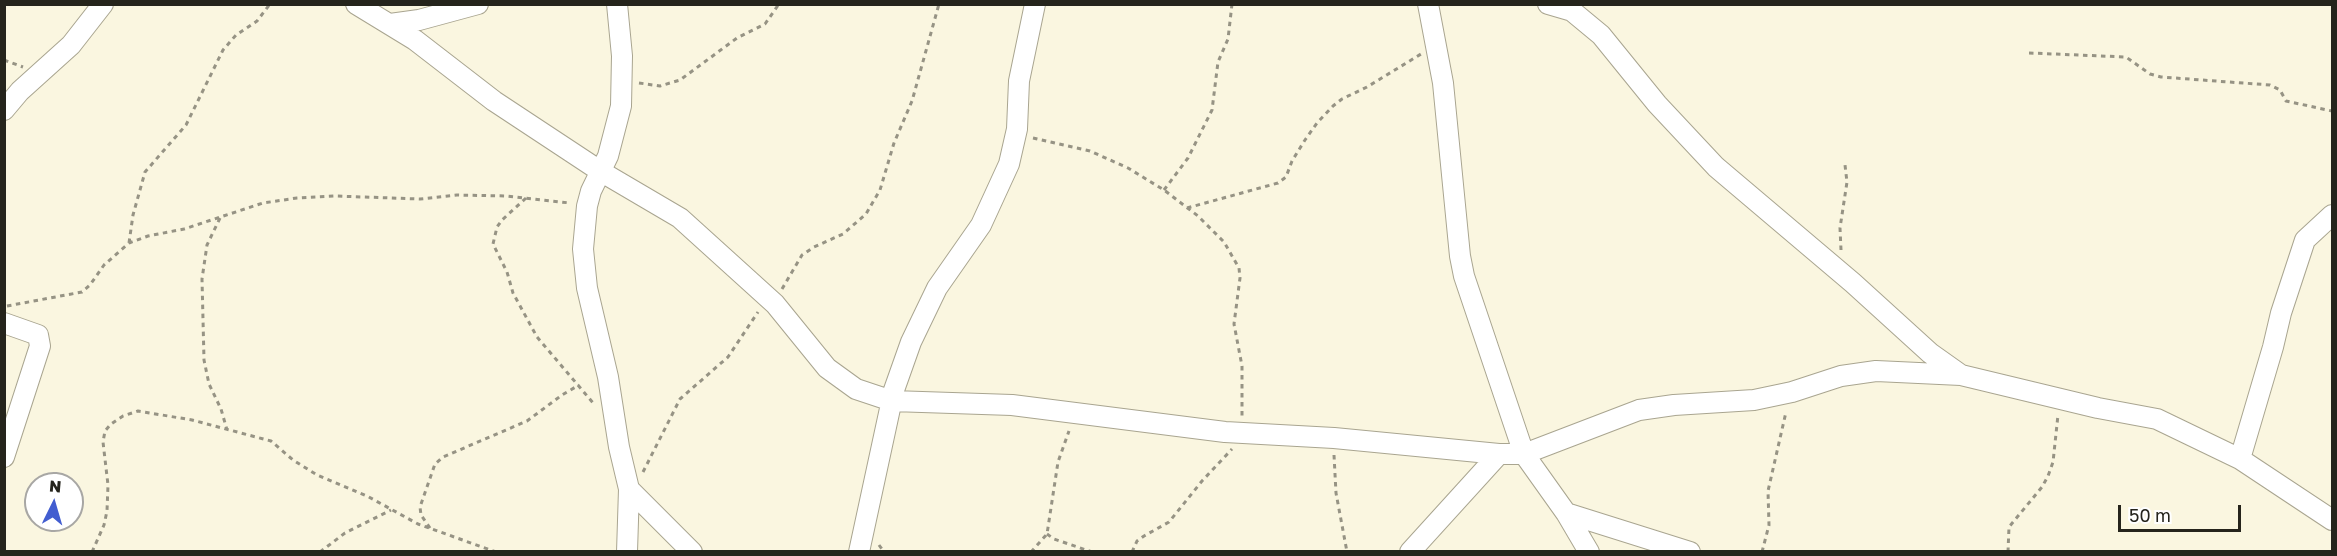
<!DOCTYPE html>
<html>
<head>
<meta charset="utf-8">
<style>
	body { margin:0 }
	#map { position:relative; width:2337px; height:556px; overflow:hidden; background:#faf6e0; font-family:"Golos Text",sans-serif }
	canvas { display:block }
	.frame { position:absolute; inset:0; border:6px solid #25241c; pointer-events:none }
	.north { position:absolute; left:24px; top:472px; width:60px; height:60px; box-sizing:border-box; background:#fff; border:2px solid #a8a7a4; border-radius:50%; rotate:5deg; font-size:16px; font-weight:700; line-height:24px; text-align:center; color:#25241c }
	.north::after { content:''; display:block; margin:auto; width:21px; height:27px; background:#425dd0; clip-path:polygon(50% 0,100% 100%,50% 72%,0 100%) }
	.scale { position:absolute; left:2118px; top:505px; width:123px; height:27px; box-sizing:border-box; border:3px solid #25241c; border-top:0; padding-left:8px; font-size:18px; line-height:21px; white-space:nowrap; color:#25241c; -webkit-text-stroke:4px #fff; paint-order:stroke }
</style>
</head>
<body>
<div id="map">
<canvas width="2337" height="556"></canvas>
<div class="frame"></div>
<div class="north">N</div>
<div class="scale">50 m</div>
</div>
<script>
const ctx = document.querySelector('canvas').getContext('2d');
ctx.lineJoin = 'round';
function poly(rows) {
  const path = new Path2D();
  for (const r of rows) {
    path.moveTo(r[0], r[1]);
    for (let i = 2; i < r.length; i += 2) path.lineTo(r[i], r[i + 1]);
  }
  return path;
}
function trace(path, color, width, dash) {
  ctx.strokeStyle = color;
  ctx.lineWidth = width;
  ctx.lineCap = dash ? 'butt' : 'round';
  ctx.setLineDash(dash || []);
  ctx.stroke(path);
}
const path = poly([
	[2029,53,2126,57,2150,74,2161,77,2270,85,2280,90,2286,101,2332,111],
	[4,60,23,67],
	[639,83,660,86,680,80,737,38,765,24,779,4],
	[1033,138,1090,151,1128,168,1164,190,1198,216,1224,242,1239,268,1240,278,1234,324,1242,366,1242,416],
	[1164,190,1188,158,1212,110,1218,62,1228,39,1232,4],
	[526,198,502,220,497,227,493,244,507,272,513,293,537,337,594,404],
	[1187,208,1278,183,1286,177,1292,161,1305,140,1317,123,1333,106,1342,99,1367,87,1421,54],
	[220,218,207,245,202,279,204,360,209,384,221,409,227,430],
	[129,243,133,215,145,172,186,125,223,50,236,35,257,21,270,4],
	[1841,250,1840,228,1847,182,1845,165],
	[782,289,802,255,814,247,843,234,866,214,880,190,894,143,912,101,939,4],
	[7,306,82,292,90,285,104,265,129,243,148,236,184,229,263,203,297,198,335,196,420,199,457,195,507,196,570,203],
	[1334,455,1336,493,1347,552],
	[643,472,680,399,728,357,758,312],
	[430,528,421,515,420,507,435,464,443,457,527,421,562,395,579,385],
	[1047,534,1054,539,1092,552],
	[879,545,884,552],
	[92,552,104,525,107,511,108,485,103,442,105,431,111,424,123,416,138,411,192,420,271,441,293,460,317,475,367,496,418,524,496,552],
	[320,552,345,533,391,510],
	[1031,552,1047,534,1058,462,1069,431],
	[1132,552,1137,541,1144,536,1169,522,1202,481,1232,449],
	[1762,552,1769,525,1768,491,1786,412],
	[2008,552,2009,527,2042,487,2048,476,2053,462,2058,415]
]);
const minor = poly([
	[356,4,415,40,494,101,600,171,680,218,775,304,827,368,856,389,892,401,1012,405,1225,432,1334,438,1499,454,1524,454,1639,410,1674,405,1754,400,1792,392,1841,376,1876,371,1961,375,2098,408,2157,419,2240,459,2332,520],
	[617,4,622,56,621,106,608,156,591,191,587,206,583,249,587,288,608,377,619,447,629,489,627,552],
	[1428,4,1443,83,1460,256,1464,276,1524,454,1566,513,1589,552],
	[1548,4,1572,11,1601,35,1657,104,1716,167,1853,283,1930,353,1961,375],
	[390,24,419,20,478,4],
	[4,110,20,91,71,45,103,4],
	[4,323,38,335,40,346,4,457],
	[2240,459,2273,347,2281,313,2305,240,2332,215],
	[629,489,692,552],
	[1566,513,1690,552],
	[859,552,894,390,911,342,937,288,981,225,1009,164,1017,129,1019,81,1035,4],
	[1410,552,1499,454]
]);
trace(minor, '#a9a590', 22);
trace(path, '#969384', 3, [4.5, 4.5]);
trace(minor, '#fff', 20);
</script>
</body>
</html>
